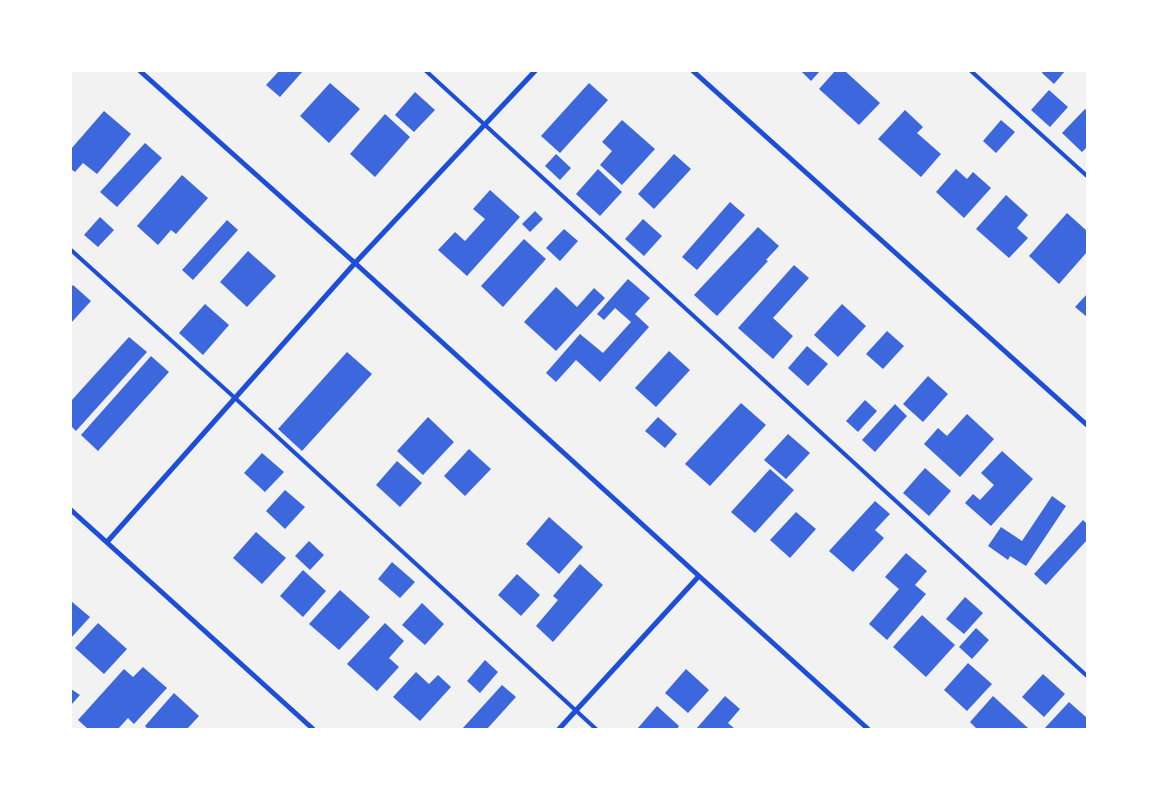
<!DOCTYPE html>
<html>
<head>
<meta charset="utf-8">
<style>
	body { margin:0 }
	#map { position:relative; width:1158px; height:800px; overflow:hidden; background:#f2f2f2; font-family:"PT Sans Narrow",sans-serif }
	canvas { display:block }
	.frame { position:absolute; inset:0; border:72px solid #fff; pointer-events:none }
</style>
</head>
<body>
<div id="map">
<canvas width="1158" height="800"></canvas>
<div class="frame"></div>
</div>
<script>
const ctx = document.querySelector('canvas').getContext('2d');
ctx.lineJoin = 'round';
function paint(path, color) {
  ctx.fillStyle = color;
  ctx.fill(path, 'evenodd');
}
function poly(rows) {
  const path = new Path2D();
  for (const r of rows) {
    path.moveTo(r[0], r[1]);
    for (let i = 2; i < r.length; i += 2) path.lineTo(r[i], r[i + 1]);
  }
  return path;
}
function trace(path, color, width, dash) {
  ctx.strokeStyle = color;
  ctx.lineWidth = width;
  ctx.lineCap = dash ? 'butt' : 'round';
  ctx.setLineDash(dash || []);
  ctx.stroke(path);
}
const building = poly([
	[279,71,303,71,280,97,266,85],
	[801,71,820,71,811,81],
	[835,71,845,71,880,103,859,125,819,89],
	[1043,71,1065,71,1054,84,1042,73],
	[330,83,360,109,329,143,300,116],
	[589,83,608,100,560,153,541,136],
	[1049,90,1068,107,1050,127,1031,110],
	[415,92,435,110,414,132,395,115],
	[1085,109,1087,111,1087,147,1082,152,1062,133],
	[905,110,923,127,917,133,941,154,921,177,878,139],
	[104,111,131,134,97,174,83,163,75,172,71,169,71,149],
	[385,114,410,137,375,177,350,154],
	[622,120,655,149,622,185,600,165,612,151,602,142],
	[1001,120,1015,132,996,153,983,141],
	[145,143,162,158,117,207,100,192],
	[556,154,571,168,560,180,545,166],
	[674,154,691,169,654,209,638,194],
	[598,169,622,192,600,216,576,194],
	[956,169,967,179,973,172,991,188,964,218,936,192],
	[182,175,208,198,176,234,171,230,158,245,137,226],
	[490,190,520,217,467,276,438,250,455,232,465,241,485,219,473,209],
	[1006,195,1028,215,1017,228,1028,238,1009,258,976,229],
	[730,202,745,215,697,270,682,257],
	[535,211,543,219,530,232,522,224],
	[1067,213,1087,231,1087,252,1059,284,1029,256],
	[100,217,114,230,98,247,84,235],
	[643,219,662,236,644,256,625,239],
	[227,220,238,230,193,280,182,270],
	[758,227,779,246,766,260,768,261,717,316,694,295],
	[564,229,578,241,560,261,546,248],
	[524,239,546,259,503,307,481,286],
	[248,251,276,276,247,307,220,282],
	[794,265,809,278,773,318,793,336,773,359,738,328],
	[628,279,650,298,635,314,649,327,600,382,576,360,556,382,546,373,580,334,603,353,631,322,615,308,604,320,597,314],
	[73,285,91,301,71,323,71,287],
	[556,287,577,307,594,288,605,298,556,351,524,322],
	[1087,294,1087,317,1075,307],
	[205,304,229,325,203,355,179,333],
	[842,304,866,326,838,357,814,335],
	[887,331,904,346,883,369,866,354],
	[129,337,147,352,76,431,71,426,71,401],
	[807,346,828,364,808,386,788,368],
	[669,351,690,370,656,407,635,388],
	[347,352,372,374,302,451,278,429],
	[151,356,169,372,98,451,81,435],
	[928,376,948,394,923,422,903,404],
	[865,400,877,411,858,432,846,421],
	[741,403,766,425,710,486,685,464],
	[895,404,907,416,875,452,862,440],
	[967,414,994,439,960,477,924,444,938,428,947,436],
	[428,417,454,442,423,475,397,451],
	[658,417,677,434,665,448,645,431],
	[788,434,810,453,786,479,764,460],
	[469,449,491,469,465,496,444,476],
	[1002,451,1033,479,991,526,965,503,973,494,980,500,994,485,981,473],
	[262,453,284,472,265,492,244,473],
	[397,461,422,483,400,507,376,485],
	[925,468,951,491,929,516,903,493],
	[770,469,794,490,755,533,731,512],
	[285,490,305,507,285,529,266,511],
	[1052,496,1066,506,1026,566,1010,556,1008,560,988,546,1001,527,1022,541],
	[875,501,890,514,875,530,884,538,853,572,829,551],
	[796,512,816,529,790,558,770,540],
	[549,517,583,547,559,574,526,544],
	[1083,520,1087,524,1087,540,1046,585,1034,574],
	[256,532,286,558,262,584,233,558],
	[309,541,324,555,310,570,295,556],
	[906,553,927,571,915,585,926,594,887,640,869,624,899,589,885,577],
	[392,562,415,582,400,598,378,579],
	[580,564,603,585,553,642,536,626,558,600,553,596],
	[303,570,326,591,303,617,280,596],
	[517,574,540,595,521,616,498,595],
	[340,590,370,617,339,650,309,624],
	[965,597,983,613,964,634,946,619],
	[71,601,90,617,71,638],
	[422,603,444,624,425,645,402,625],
	[922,615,955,645,926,677,893,647],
	[98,623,127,649,104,674,75,648],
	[385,623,404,641,389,658,399,667,377,691,347,664],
	[976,628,989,640,972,659,959,647],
	[485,660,498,672,480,693,467,681],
	[968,663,992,684,967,711,944,690],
	[143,667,167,688,134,724,128,718,118,729,88,729,78,720,124,669,133,677],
	[686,669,709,690,688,713,665,693],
	[416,672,429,684,438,675,451,687,420,721,393,697],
	[1043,674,1065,694,1044,717,1022,697],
	[502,685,516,697,487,729,462,729],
	[71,689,80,695,71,705],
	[174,693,199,716,187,729,148,729,145,726],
	[725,696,740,709,728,723,735,729,696,729],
	[993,696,1028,728,1027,729,977,729,970,722],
	[1069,702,1087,718,1087,729,1044,729],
	[657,706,679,726,677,729,637,729]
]);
const service = poly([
	[426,71,1087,676],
	[971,71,1087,176],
	[71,250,235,398,596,729]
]);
const minor = poly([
	[140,71,355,263,699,576,868,729],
	[693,71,1087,425],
	[71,510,313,729],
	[107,542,355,263,535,71],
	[559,729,699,576]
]);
paint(building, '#3d67dc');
trace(service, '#1d4ed8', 4);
trace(minor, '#1d4ed8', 5);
</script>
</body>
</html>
